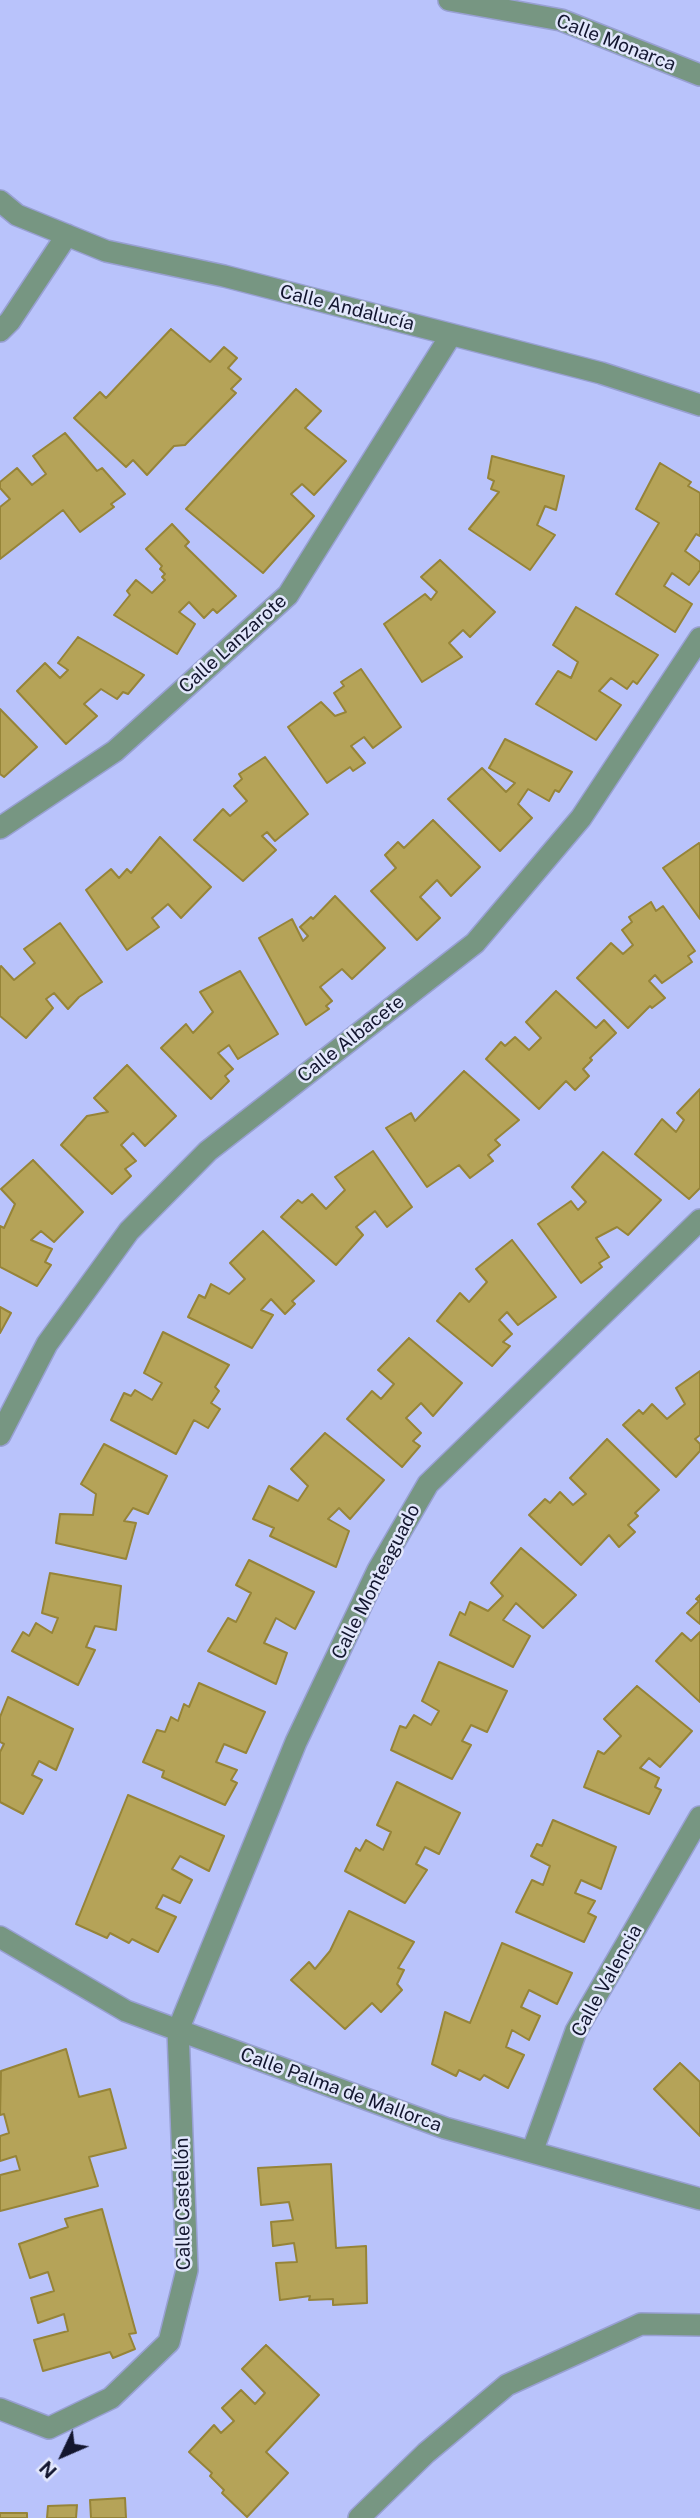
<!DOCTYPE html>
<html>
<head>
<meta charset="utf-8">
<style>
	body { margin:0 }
	#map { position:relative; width:700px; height:2518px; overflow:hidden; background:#b9c3fb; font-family:"Public Sans",sans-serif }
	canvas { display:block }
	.north { position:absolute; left:28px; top:2420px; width:70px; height:70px; -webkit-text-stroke:5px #e2e7fc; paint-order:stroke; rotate:226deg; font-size:19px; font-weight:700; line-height:28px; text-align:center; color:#13162f }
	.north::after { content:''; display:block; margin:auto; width:24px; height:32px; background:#13162f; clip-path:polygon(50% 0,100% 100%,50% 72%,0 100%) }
</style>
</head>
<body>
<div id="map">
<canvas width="700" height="2518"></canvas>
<div class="north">N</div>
</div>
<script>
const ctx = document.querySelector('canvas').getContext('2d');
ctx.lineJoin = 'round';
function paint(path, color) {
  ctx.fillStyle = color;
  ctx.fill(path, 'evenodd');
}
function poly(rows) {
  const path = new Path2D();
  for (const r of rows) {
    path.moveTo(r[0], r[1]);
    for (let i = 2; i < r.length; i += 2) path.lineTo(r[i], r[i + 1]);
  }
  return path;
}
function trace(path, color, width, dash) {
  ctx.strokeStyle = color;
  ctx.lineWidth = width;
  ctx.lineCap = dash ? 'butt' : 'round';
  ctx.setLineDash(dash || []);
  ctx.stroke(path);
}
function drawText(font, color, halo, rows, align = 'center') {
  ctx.font = font + ' "Public Sans",sans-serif';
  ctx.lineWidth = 5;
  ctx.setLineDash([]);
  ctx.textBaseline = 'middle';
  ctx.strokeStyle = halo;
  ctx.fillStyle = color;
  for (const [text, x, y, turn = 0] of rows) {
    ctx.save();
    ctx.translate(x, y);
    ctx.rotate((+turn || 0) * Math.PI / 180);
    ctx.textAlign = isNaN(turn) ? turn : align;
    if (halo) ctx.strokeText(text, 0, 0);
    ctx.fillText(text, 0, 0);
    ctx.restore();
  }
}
const building = poly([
	[171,329,210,362,224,347,237,358,228,368,241,379,231,389,236,393,185,445,174,446,147,475,133,460,126,467,74,418,100,392,106,398,171,329],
	[296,389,321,411,305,428,346,461,314,495,302,484,291,494,314,516,263,573,186,509,296,389],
	[65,433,97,471,102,468,125,494,111,504,114,507,80,532,63,510,0,559,0,507,10,499,0,488,0,482,17,468,32,485,46,474,33,456,65,433],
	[492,456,564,476,556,510,545,506,537,525,555,535,530,570,469,529,499,492,491,489,494,481,488,478,492,456],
	[660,463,691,482,688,486,700,493,700,536,696,534,685,551,700,562,700,570,689,585,672,573,664,586,692,604,675,632,616,594,659,523,636,509,660,463],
	[172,524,189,542,185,546,236,596,217,613,213,609,204,618,189,602,179,612,195,624,177,654,114,615,130,595,127,591,136,580,152,593,165,580,162,577,165,574,160,569,162,566,146,549,172,524],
	[440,560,495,612,470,637,463,630,449,643,462,657,422,682,384,624,425,594,431,600,437,592,421,577,440,560],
	[576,607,658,655,637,684,633,681,627,689,611,678,599,691,621,705,596,740,536,704,558,671,571,678,578,662,553,645,576,607],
	[78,637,144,675,128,694,123,692,117,699,101,689,84,704,97,716,66,744,17,691,45,663,60,678,68,670,58,663,78,637],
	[361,669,401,727,373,748,364,737,351,746,365,763,353,771,350,767,327,783,288,727,321,702,335,716,346,712,334,693,344,686,341,682,361,669],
	[0,709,37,747,4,777,0,774,0,709],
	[505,739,572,772,559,792,555,790,549,801,528,789,518,804,532,818,500,851,448,799,482,768,506,792,515,783,489,768,505,739],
	[265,757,308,814,275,841,267,832,262,836,276,850,243,881,194,840,223,809,230,816,247,801,234,786,242,779,239,774,265,757],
	[433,820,480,867,451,896,437,880,420,897,440,918,417,940,371,891,396,868,385,855,398,842,404,848,433,820],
	[160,837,211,887,181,918,168,904,152,918,159,927,127,950,86,890,111,869,119,878,127,869,131,873,160,837],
	[699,843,700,844,700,919,663,868,699,843],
	[335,896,385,948,352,979,342,969,320,987,332,1001,326,1006,329,1009,306,1025,259,938,292,919,303,941,308,936,300,927,311,917,313,919,335,896],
	[651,902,656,911,663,906,695,951,688,956,692,962,662,983,655,975,649,981,665,998,652,1008,650,1006,628,1028,577,978,611,943,623,954,633,945,622,930,632,922,629,917,651,902],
	[60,923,102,982,79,997,68,1009,54,993,46,999,53,1008,26,1038,0,1016,0,968,1,966,14,980,35,963,24,949,60,923],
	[240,971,278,1034,238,1059,229,1045,218,1053,233,1069,225,1076,229,1081,211,1099,161,1048,186,1024,193,1033,213,1012,200,992,240,971],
	[556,991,596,1028,604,1020,616,1033,590,1058,592,1060,583,1069,589,1076,575,1090,566,1081,539,1109,486,1059,501,1042,505,1046,515,1037,529,1050,541,1038,526,1022,556,991],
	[127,1065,176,1116,145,1146,133,1133,121,1145,136,1161,125,1169,131,1176,112,1194,61,1145,87,1116,108,1112,94,1098,127,1065],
	[464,1071,519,1120,495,1140,500,1145,488,1155,493,1161,470,1178,459,1165,427,1187,386,1128,411,1113,415,1121,464,1071],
	[700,1089,700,1188,689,1199,635,1154,662,1119,676,1132,684,1120,677,1113,700,1089],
	[373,1151,412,1207,387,1227,375,1211,356,1227,363,1235,336,1265,281,1217,298,1200,302,1203,312,1194,326,1209,345,1190,335,1177,373,1151],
	[603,1152,661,1200,628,1235,617,1227,596,1238,609,1257,599,1263,602,1267,581,1283,538,1224,571,1201,578,1210,586,1202,572,1187,603,1152],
	[33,1160,83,1212,54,1242,41,1231,31,1240,52,1249,45,1262,51,1265,37,1286,0,1267,0,1226,4,1228,15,1204,1,1189,33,1160],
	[263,1231,314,1281,292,1301,295,1304,285,1314,271,1299,261,1310,273,1315,252,1348,188,1317,199,1295,205,1298,211,1284,229,1294,245,1279,230,1263,263,1231],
	[512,1240,556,1297,518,1325,507,1312,499,1320,512,1334,503,1342,510,1346,492,1366,437,1321,460,1293,469,1302,487,1282,476,1269,512,1240],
	[0,1307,11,1313,0,1333,0,1307],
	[163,1332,229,1365,215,1387,219,1391,211,1403,220,1409,208,1428,194,1420,176,1454,111,1420,124,1393,131,1396,135,1390,152,1400,162,1383,144,1373,163,1332],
	[409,1338,462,1383,433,1416,421,1403,406,1418,421,1433,413,1441,420,1446,402,1467,347,1419,372,1391,381,1399,394,1384,378,1370,409,1338],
	[700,1371,700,1435,695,1439,700,1444,700,1451,676,1477,623,1425,639,1410,643,1414,652,1404,667,1419,685,1404,676,1388,700,1371],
	[325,1433,384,1480,350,1519,339,1508,328,1519,349,1531,336,1567,270,1536,274,1528,253,1519,269,1486,298,1501,308,1486,291,1469,325,1433],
	[607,1439,659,1490,635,1513,638,1516,628,1525,635,1532,619,1547,609,1535,581,1565,529,1515,545,1499,550,1503,560,1492,573,1505,586,1494,570,1478,607,1439],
	[104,1444,167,1476,148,1514,133,1508,124,1521,136,1523,126,1559,56,1543,60,1514,93,1515,96,1494,81,1484,104,1444],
	[521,1548,576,1595,543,1628,516,1603,503,1620,530,1636,513,1667,450,1635,460,1612,465,1615,470,1602,488,1611,503,1596,491,1583,521,1548],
	[249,1560,314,1592,295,1629,276,1618,264,1643,287,1653,276,1684,208,1651,228,1618,236,1622,251,1593,236,1585,249,1560],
	[50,1573,121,1586,116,1630,95,1626,86,1647,95,1650,78,1685,12,1651,23,1632,29,1636,36,1623,52,1633,58,1618,42,1613,50,1573],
	[700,1595,700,1624,687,1613,699,1601,696,1599,700,1595],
	[700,1632,700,1702,656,1661,682,1633,691,1641,700,1632],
	[439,1662,507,1691,487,1732,471,1725,462,1741,471,1745,452,1779,391,1750,400,1726,406,1728,414,1715,431,1725,439,1711,422,1701,439,1662],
	[199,1683,265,1712,246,1753,224,1744,216,1762,237,1770,231,1780,237,1783,225,1805,162,1777,164,1771,143,1762,157,1730,165,1732,171,1717,178,1721,184,1704,189,1707,199,1683],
	[637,1686,692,1731,660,1767,649,1758,640,1768,659,1778,655,1787,661,1790,649,1814,584,1787,598,1751,604,1754,621,1736,604,1719,637,1686],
	[8,1697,73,1729,56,1770,39,1761,32,1775,42,1780,23,1814,0,1802,0,1752,4,1744,0,1742,0,1717,8,1697],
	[397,1782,460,1813,439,1854,425,1847,416,1864,427,1870,405,1903,345,1871,356,1848,360,1851,366,1840,383,1850,391,1832,377,1825,397,1782],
	[128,1795,224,1836,209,1871,180,1856,172,1869,192,1880,180,1903,163,1895,156,1908,176,1917,158,1952,132,1939,129,1943,110,1933,107,1938,76,1924,128,1795],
	[553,1820,616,1847,601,1889,581,1880,575,1893,595,1901,588,1913,596,1917,584,1942,516,1912,532,1880,543,1885,550,1866,531,1856,537,1844,542,1846,553,1820],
	[349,1911,414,1942,398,1968,404,1970,397,1984,402,1990,381,2012,372,2003,345,2029,291,1980,309,1962,315,1969,330,1951,349,1911],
	[502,1943,572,1973,557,2004,529,1990,521,2007,540,2016,529,2040,512,2030,506,2047,524,2055,508,2088,484,2075,480,2080,459,2070,456,2076,432,2064,445,2012,470,2023,502,1943],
	[66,2049,79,2097,110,2089,126,2148,89,2157,98,2186,0,2211,0,2175,20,2170,16,2156,0,2161,0,2136,9,2133,4,2114,0,2115,1,2071,66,2049],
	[680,2063,700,2082,700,2136,654,2089,680,2063],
	[331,2164,336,2248,366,2246,367,2303,333,2305,333,2299,309,2300,310,2296,280,2300,276,2263,297,2262,294,2243,273,2246,271,2222,293,2220,289,2202,261,2205,258,2168,331,2164],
	[102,2209,136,2333,129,2334,135,2349,113,2358,110,2352,43,2371,34,2340,68,2331,64,2314,38,2323,31,2298,54,2291,48,2272,30,2278,19,2244,68,2227,65,2219,102,2209],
	[266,2345,319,2395,266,2452,288,2473,247,2517,222,2493,224,2490,210,2476,212,2473,189,2452,214,2425,221,2433,234,2421,222,2408,241,2390,255,2404,265,2393,242,2369,266,2345],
	[125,2498,126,2518,91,2518,90,2500,125,2498],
	[77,2505,76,2518,47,2518,48,2506,77,2505],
	[0,2513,27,2513,27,2518,0,2518,0,2513]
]);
const minor = poly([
	[449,0,561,20,700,75],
	[0,201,17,215,106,251,224,276,601,373,700,405],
	[0,331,10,321,67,235],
	[0,828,115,751,288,595,451,335],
	[0,1435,47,1344,129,1231,208,1151,475,943,581,818,700,638],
	[0,1937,126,2011,445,2128,700,2199],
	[532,2152,576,2031,700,1817],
	[0,2409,49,2428,111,2398,169,2342,187,2270,178,2030,296,1742,378,1570,428,1484,700,1220],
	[359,2518,426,2453,507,2385,641,2324,700,2325]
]);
const streetNames = [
	["Calle Monarca",616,43,21],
	["Calle Andalucía",347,308,14],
	["Calle Lanzarote",233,644,-42],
	["Calle Albacete",351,1039,-38],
	["Calle Monteaguado",376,1582,-63],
	["Calle Valencia",607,1981,-61],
	["Calle Palma de Mallorca",341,2090,20],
	["Calle Castellón",183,2204,-91]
];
paint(building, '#b5a358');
trace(building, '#968438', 2);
trace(minor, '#98a0d2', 24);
trace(minor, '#779682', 21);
drawText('19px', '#13162f', '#e2e7fc', streetNames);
</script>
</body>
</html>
